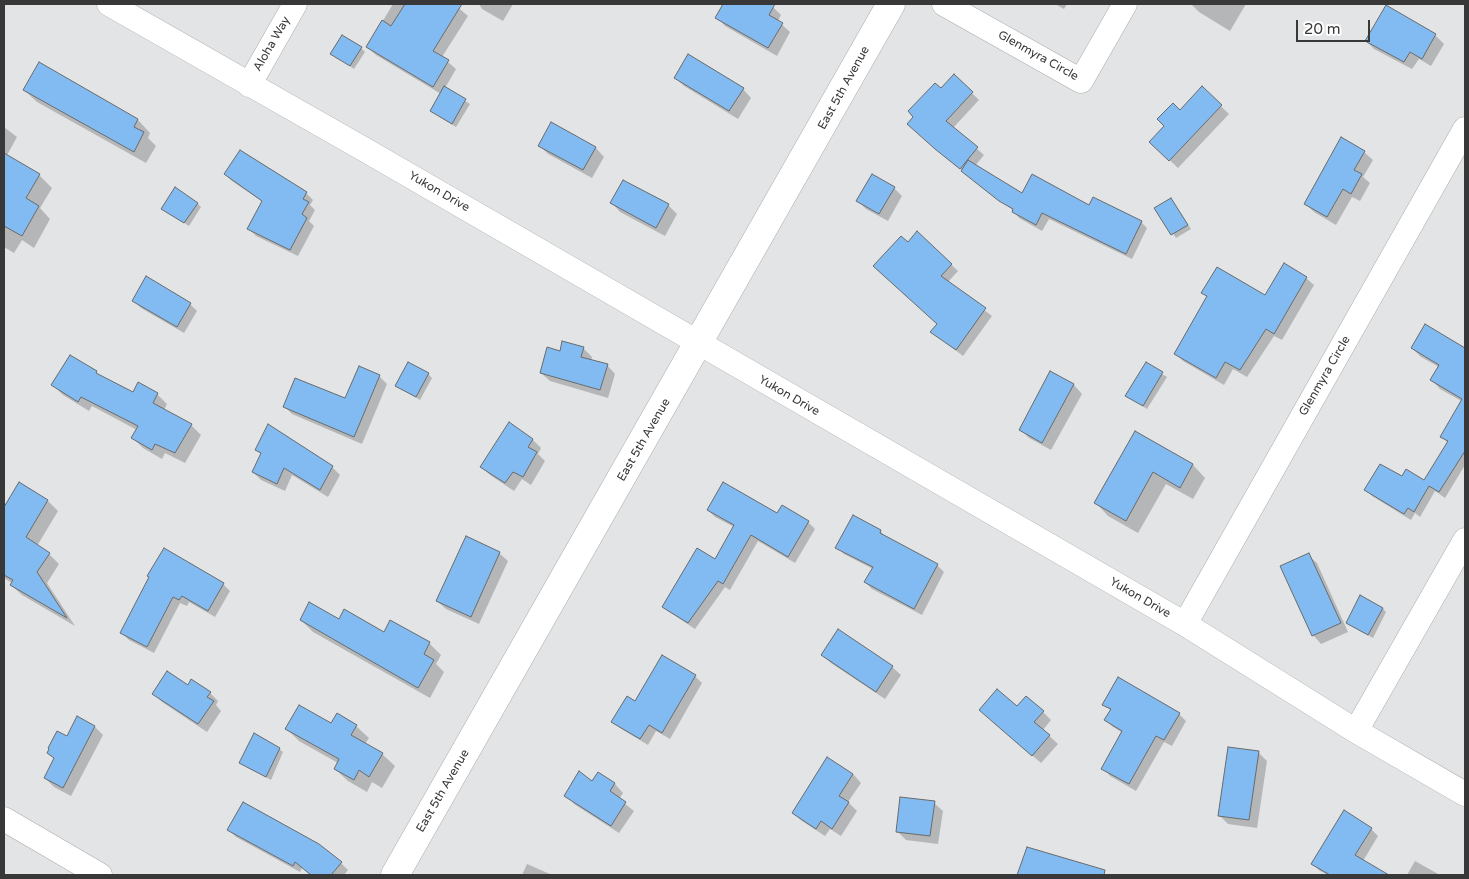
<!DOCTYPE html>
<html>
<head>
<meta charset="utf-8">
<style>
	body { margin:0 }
	#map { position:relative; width:1469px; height:879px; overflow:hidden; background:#e3e4e5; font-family:"Varela Round",sans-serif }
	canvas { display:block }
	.frame { position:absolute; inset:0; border:5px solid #383839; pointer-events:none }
	.scale { position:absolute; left:1296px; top:20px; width:74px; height:22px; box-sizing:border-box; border:2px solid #383839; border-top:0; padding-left:6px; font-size:15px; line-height:18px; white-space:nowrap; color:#383839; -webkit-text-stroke:4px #fff; paint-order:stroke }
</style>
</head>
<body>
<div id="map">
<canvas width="1469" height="879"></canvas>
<div class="frame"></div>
<div class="scale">20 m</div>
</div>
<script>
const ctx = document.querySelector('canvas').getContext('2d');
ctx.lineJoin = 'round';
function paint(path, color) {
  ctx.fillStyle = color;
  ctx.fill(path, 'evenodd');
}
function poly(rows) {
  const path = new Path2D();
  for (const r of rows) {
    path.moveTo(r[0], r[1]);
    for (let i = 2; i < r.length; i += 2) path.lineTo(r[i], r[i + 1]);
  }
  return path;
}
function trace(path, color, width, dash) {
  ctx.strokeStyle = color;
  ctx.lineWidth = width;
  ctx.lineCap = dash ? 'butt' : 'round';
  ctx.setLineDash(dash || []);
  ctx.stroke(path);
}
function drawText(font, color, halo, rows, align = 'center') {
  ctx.font = font + ' "Varela Round",sans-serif';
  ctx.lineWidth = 4.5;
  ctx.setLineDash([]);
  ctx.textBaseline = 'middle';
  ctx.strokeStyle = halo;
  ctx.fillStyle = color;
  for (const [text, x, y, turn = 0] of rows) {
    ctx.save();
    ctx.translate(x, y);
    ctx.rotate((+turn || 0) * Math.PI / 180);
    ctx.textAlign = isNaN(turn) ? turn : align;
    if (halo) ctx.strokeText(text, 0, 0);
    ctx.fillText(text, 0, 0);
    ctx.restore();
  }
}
const shadow = poly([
	[393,4,454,4,468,16,442,57,456,69,445,88,470,104,456,127,431,111,441,94,376,55,367,47],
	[479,4,513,4,503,21,482,9],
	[725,4,767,4,773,7,781,15,778,21,790,32,777,56,725,26,717,17],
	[1055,4,1067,4,1064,9],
	[1191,4,1246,4,1230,31,1199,12],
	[1387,7,1436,36,1444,44,1431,66,1419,59,1412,69,1374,49,1366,41],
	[361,48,365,52,354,69,332,54],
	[39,64,138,120,150,133,148,138,156,146,146,163,37,102,24,90],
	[676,78,743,89,751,98,738,119,684,86],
	[1202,88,1229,114,1178,168,1151,142],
	[941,90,972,93,979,100,953,128,984,155,975,166,1022,195,1090,207,1141,222,1147,228,1132,259,1049,219,1042,231,1019,218,1014,211,944,156,916,131],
	[552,124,596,148,604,157,592,178,548,154,539,145],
	[4,127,17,137,6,157,4,156],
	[1364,152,1373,160,1363,177,1370,183,1360,201,1352,197,1336,225,1314,212,1305,203],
	[10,158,39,175,52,188,40,208,50,219,34,248,22,240,14,253,4,247,4,169],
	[225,174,306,193,313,200,310,205,315,210,309,221,314,226,298,256,256,236,249,229,263,202,232,181],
	[894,188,902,196,888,221,866,209,858,201],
	[1171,199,1191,229,1176,238,1156,208],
	[612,203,668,205,677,214,665,236,620,212],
	[198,204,201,207,189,226,167,212],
	[918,233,958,271,948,282,992,316,963,356,932,332,938,324,908,244],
	[1306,278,1314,285,1282,340,1274,336,1247,377,1233,369,1224,385,1183,361,1175,353,1208,298,1203,293,1265,297],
	[133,300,190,304,197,311,184,333,141,308],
	[1425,326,1465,349,1465,403,1440,389,1432,380,1439,367,1421,357,1412,348],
	[563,343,584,349,592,357,591,361,607,365,615,374,608,398,550,381,541,373,561,352],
	[1146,364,1167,377,1147,409,1127,396],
	[96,372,101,378,133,394,138,384,157,394,167,404,164,410,191,425,201,435,185,463,165,453,162,459,143,448,133,438,137,430,92,406,89,411,63,395,53,385],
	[1050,373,1074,385,1082,394,1051,450,1029,438,1020,429],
	[428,374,432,378,420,400,397,386],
	[379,376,387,384,362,444,292,414,285,407,346,400],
	[1456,412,1465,417,1465,465,1445,498,1435,491,1420,517,1415,513,1411,520,1372,496,1366,490,1402,478,1425,481,1448,443,1442,437],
	[509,424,533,440,541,448,538,454,545,461,531,485,522,479,514,491,490,475,482,467],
	[1136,433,1193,465,1205,478,1193,499,1166,484,1138,533,1108,516,1096,503],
	[256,449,332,467,340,475,328,497,292,475,285,491,261,480,253,472,261,454],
	[20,484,48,501,58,511,37,546,49,554,59,564,47,583,75,626,22,595,11,585,12,583,4,578,4,510],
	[708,510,778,515,808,522,815,529,795,563,758,541,730,590,725,587,695,629,671,613,664,607,715,561,734,527,715,517],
	[880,531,887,538,937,565,944,572,922,615,872,589,865,582,873,569,844,554,837,547],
	[499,553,508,561,479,624,446,609,437,601],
	[1308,555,1317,563,1348,632,1321,644,1313,635],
	[150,578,223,584,230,591,215,617,189,602,187,606,180,603,154,653,129,640,122,633],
	[1383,609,1386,612,1373,638,1351,626,1347,622],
	[301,620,339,620,384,633,429,643,441,655,436,664,444,672,430,698,313,632],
	[823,655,892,667,901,675,885,699,831,663],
	[695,676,702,683,670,739,656,731,648,745,620,728,613,721,635,703],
	[188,686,210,693,218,701,216,705,221,711,207,732,162,702,154,694],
	[1104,704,1179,714,1186,721,1172,746,1164,742,1136,791,1110,776,1103,768,1123,733,1113,727,1106,720,1111,711],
	[1017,708,1043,712,1051,720,1043,730,1058,744,1041,763,989,718],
	[78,718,95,727,103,735,71,796,54,787,45,778,55,759,48,753,67,737],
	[331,725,356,726,369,738,365,744,382,754,395,766,382,788,372,782,367,792,348,781,335,769,338,763,299,741,287,729],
	[279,749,283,752,271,780,245,766,241,762],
	[1258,752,1267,761,1257,828,1228,824,1219,815],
	[598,774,615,784,623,793,619,799,634,811,619,833,574,804,566,795,593,782],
	[853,774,861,783,848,802,857,811,841,836,830,829,825,836,802,821,793,813],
	[934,803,943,811,938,844,906,840,897,831],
	[1371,829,1378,836,1363,861,1385,875,1328,875,1320,871,1313,864],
	[229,830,341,863,348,870,344,875,311,875,302,868,300,872,236,837],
	[1028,849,1090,867,1098,875,1019,875],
	[1415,861,1440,875,1407,875],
	[527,864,552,875,522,875]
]);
const building = poly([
	[405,4,462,4,433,51,449,60,433,87,366,47,382,20,391,26,405,4],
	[723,4,775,4,769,15,783,23,768,48,715,18,723,4],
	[1386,5,1436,34,1422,59,1410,52,1404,62,1365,41,1386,5],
	[342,35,362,47,350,66,330,54,342,35],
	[688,54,744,88,729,111,674,78,688,54],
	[39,62,138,119,134,127,144,132,134,152,23,90,39,62],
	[954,74,973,92,946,121,978,147,960,169,935,149,907,124,913,117,908,111,935,83,941,88,954,74],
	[444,86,466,99,452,124,430,111,444,86],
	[1202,86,1222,105,1169,161,1149,142,1164,126,1157,119,1173,103,1180,110,1202,86],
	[551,122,596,147,583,170,538,146,551,122],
	[1341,137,1365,151,1354,170,1362,174,1351,194,1343,189,1327,217,1304,204,1341,137],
	[240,150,307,192,303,199,309,202,302,214,307,218,290,250,247,229,262,201,224,174,240,150],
	[4,153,40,174,26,198,39,206,22,236,4,226,4,153],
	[968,160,1022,193,1032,174,1089,205,1093,197,1142,221,1126,254,1042,213,1036,225,1012,212,1013,209,999,201,961,171,968,160],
	[872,174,895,187,879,214,856,201,872,174],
	[623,180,669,204,656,228,610,203,623,180],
	[175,187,198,203,184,223,161,209,175,187],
	[1171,198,1188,225,1171,235,1154,208,1171,198],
	[917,231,952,264,941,276,986,308,956,350,930,332,937,324,873,266,901,236,908,242,917,231],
	[1284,263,1307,277,1274,334,1266,329,1240,370,1225,362,1216,378,1174,354,1207,296,1201,293,1217,267,1265,295,1284,263],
	[146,276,191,303,177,327,132,301,146,276],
	[1425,324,1465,348,1465,451,1439,492,1429,486,1414,512,1408,508,1404,514,1364,490,1380,464,1402,476,1406,469,1424,480,1448,441,1440,437,1462,399,1430,380,1439,365,1411,348,1425,324],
	[562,341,584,347,581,357,608,364,600,390,540,373,547,347,560,351,562,341],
	[70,355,97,371,96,373,133,392,138,382,158,393,153,403,192,424,175,453,155,444,152,450,131,438,138,426,81,397,78,402,51,385,70,355],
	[408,362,429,373,416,397,395,386,408,362],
	[1146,362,1163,372,1143,406,1125,396,1146,362],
	[359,366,380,375,354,437,283,407,295,378,345,398,359,366],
	[1050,371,1074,384,1042,443,1019,430,1050,371],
	[509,422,533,439,528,447,537,452,523,477,513,472,505,483,480,467,509,422],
	[268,424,333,466,320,490,284,468,277,484,252,472,261,453,255,450,268,424],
	[1135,431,1193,464,1180,488,1153,472,1126,521,1094,503,1135,431],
	[19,482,48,500,26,537,50,553,37,572,67,618,10,585,13,580,4,575,4,507,19,482],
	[723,482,777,513,782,505,809,521,788,557,751,535,723,584,718,581,688,623,662,607,697,548,715,559,734,525,707,510,723,482],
	[853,515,881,530,880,533,938,564,914,609,864,582,873,567,835,548,853,515],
	[466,536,500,552,471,617,436,601,466,536],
	[164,548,224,583,208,611,182,596,179,600,173,597,147,647,120,633,149,577,147,576,164,548],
	[1309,553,1341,623,1312,636,1280,566,1309,553],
	[1360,595,1383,608,1368,635,1346,623,1360,595],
	[309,602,339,619,344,609,384,632,390,620,430,642,424,654,434,660,418,688,300,620,309,602],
	[838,629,893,666,876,692,821,655,838,629],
	[662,655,696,675,662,733,649,725,640,739,611,722,627,696,635,701,662,655],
	[167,671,188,685,191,679,211,692,207,697,214,701,198,724,152,694,167,671],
	[1118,677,1180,713,1164,740,1156,736,1129,784,1101,769,1122,731,1104,720,1111,709,1102,705,1118,677],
	[997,689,1017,706,1026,696,1044,711,1034,722,1050,735,1032,756,979,710,997,689],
	[299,705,331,723,337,713,357,725,351,735,383,753,369,777,359,770,354,780,334,769,339,759,285,729,299,705],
	[77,716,95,726,63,788,44,778,54,758,47,753,49,749,48,748,57,731,67,736,77,716],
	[254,733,280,748,266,777,239,763,254,733],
	[1228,747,1259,751,1249,820,1218,816,1228,747],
	[827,757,853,774,839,796,849,802,832,829,821,821,816,829,792,813,827,757],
	[579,771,592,781,598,772,615,783,610,791,626,802,611,826,564,796,579,771],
	[900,797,935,801,930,836,896,832,900,797],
	[243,802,319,844,342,862,331,875,311,875,295,862,293,866,227,830,243,802],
	[1344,810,1372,828,1355,855,1389,875,1330,875,1311,864,1344,810],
	[1027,847,1105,870,1104,875,1017,875,1027,847]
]);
const street = poly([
	[109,4,367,151,1185,624,1356,731,1465,794],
	[944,4,1081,81,1125,4],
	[249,85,295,4],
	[1185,624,1465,129],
	[1356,731,1465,540],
	[4,819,100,875]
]);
const secondary = poly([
	[395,875,891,4]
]);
const streetNames = [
	["Aloha Way",272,44,-60],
	["Glenmyra Circle",1038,56,29],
	["East 5th Avenue",844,88,-61],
	["Yukon Drive",439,192,30],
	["Glenmyra Circle",1325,376,-60],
	["Yukon Drive",789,396,30],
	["East 5th Avenue",644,440,-60],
	["Yukon Drive",1140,598,30],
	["East 5th Avenue",443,791,-60]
];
paint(shadow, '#0003');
paint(building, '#82bbf1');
trace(building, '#696a6b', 1);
trace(street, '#aaabac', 25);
trace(secondary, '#aaabac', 29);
trace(street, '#fff', 24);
trace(secondary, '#fff', 28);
drawText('12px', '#383839', '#fff', streetNames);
</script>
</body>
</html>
